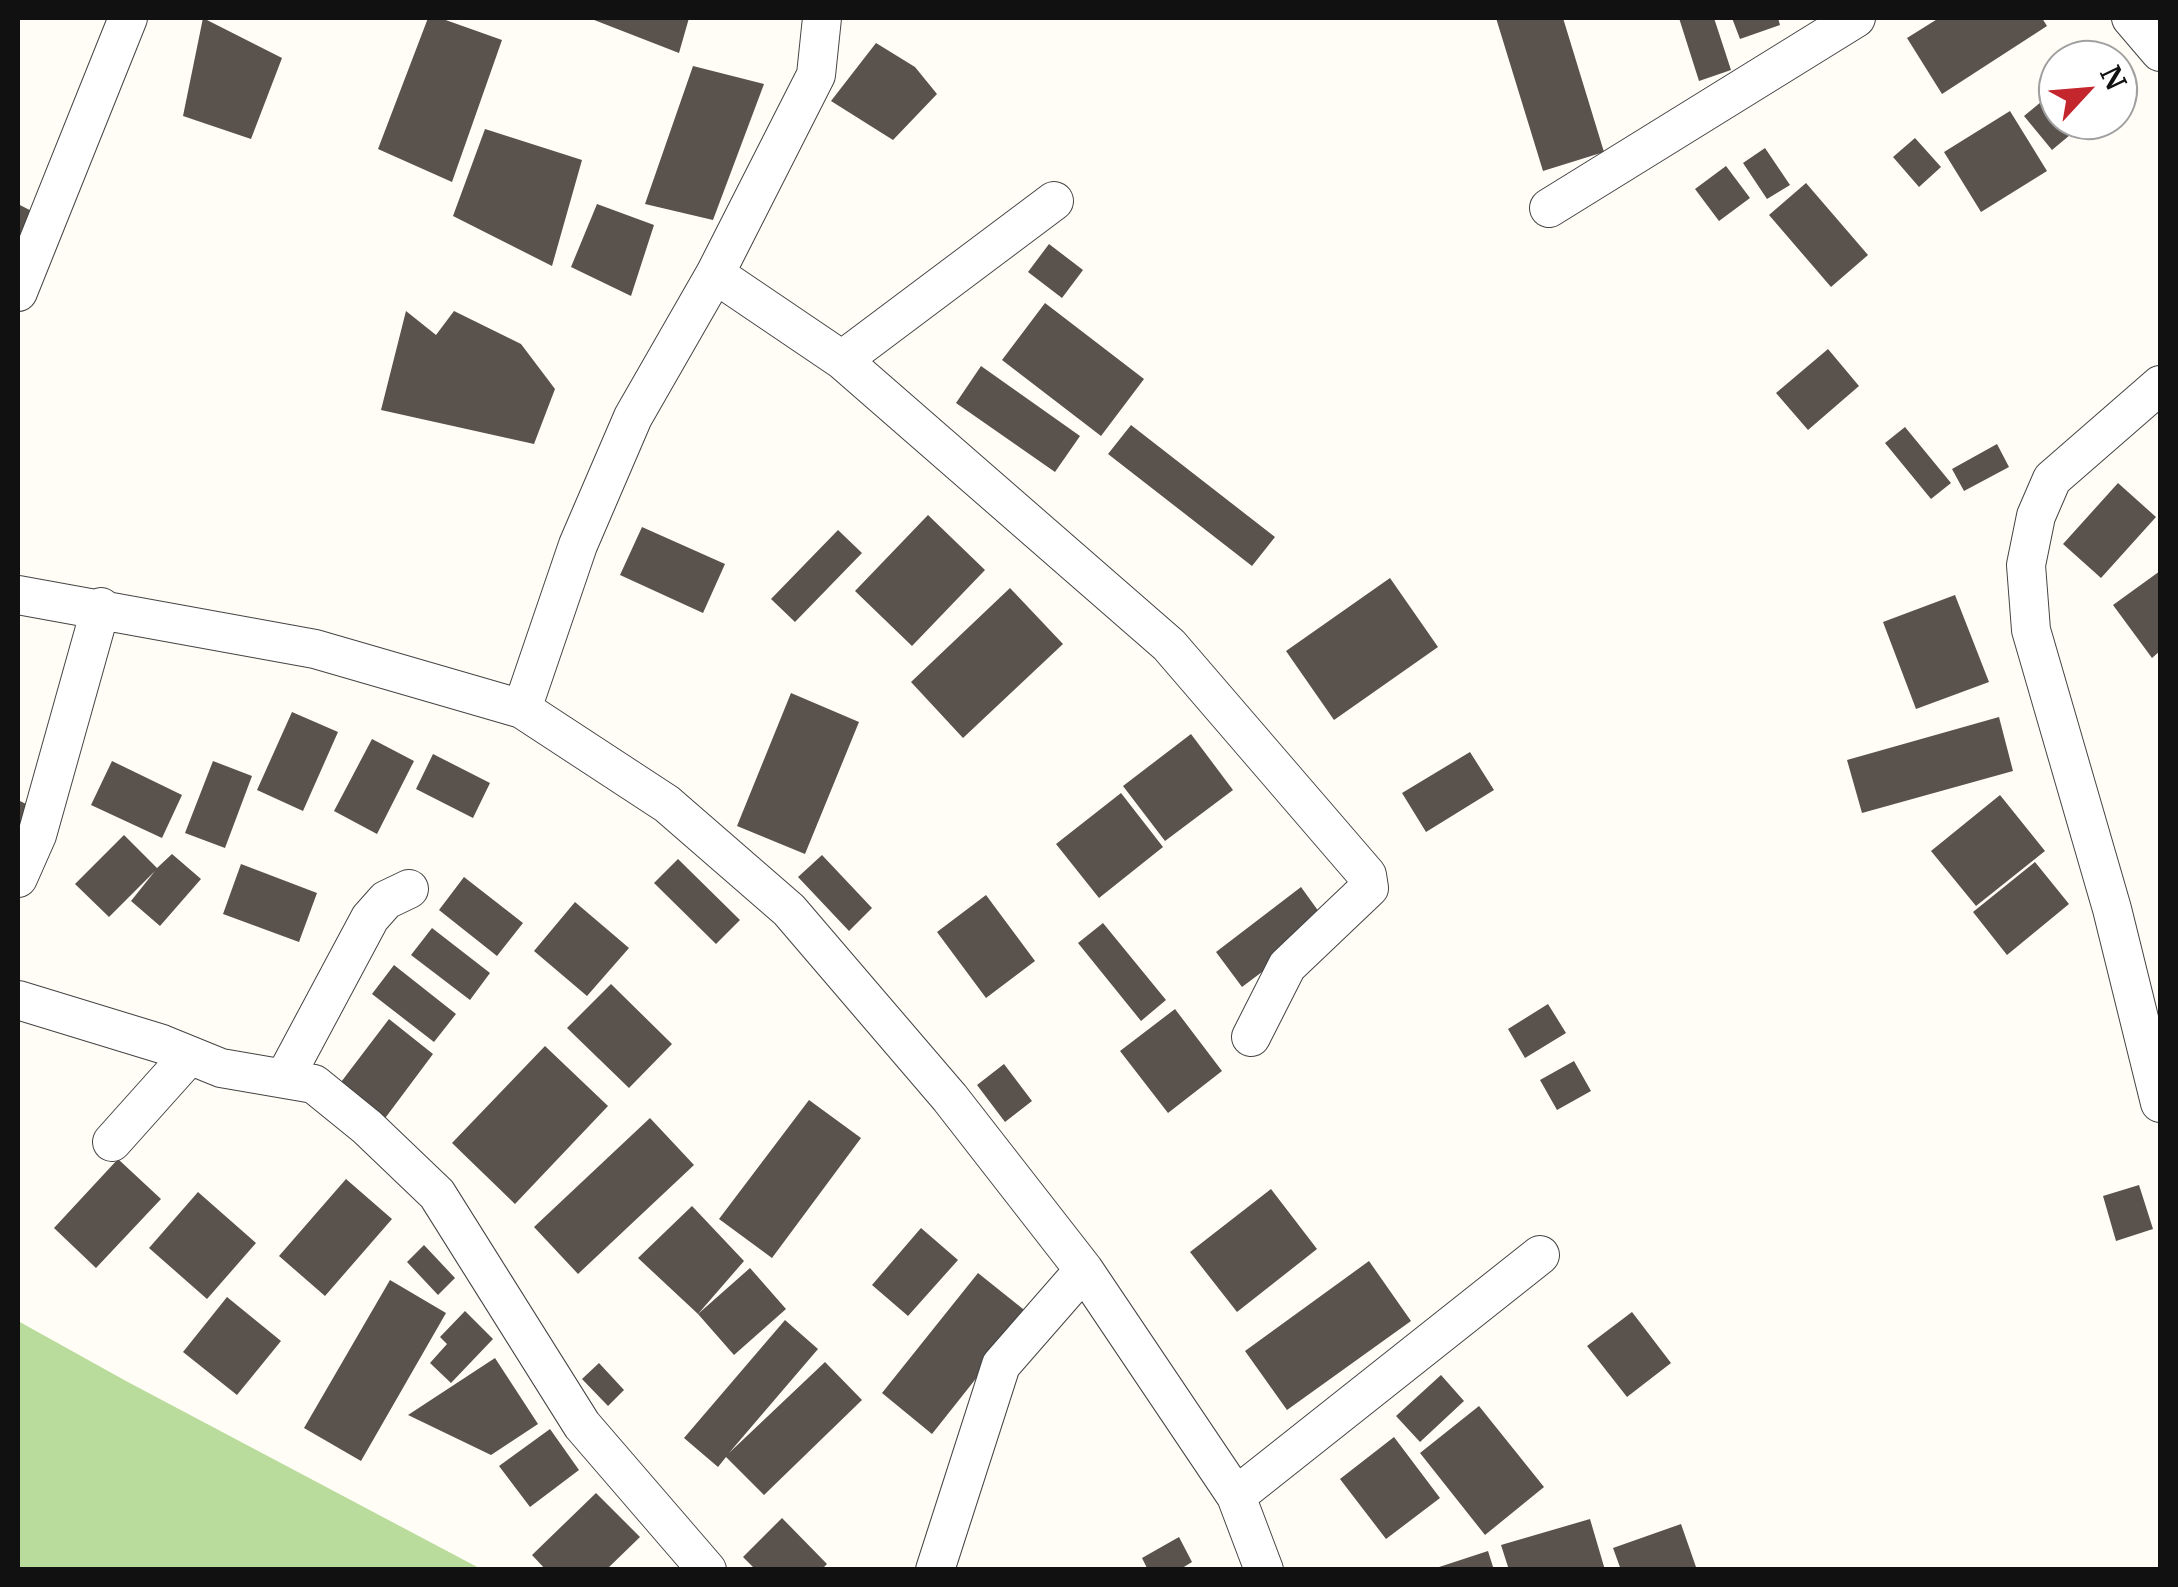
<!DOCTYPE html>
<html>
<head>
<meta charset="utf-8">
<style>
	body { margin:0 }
	#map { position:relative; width:2178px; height:1587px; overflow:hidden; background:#fffdf5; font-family:Merriweather,serif }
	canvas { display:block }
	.frame { position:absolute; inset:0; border:20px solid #111; pointer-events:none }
	.north { position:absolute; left:2038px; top:40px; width:100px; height:100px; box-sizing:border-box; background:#fff; border:2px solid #a0a0a0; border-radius:50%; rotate:64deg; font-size:28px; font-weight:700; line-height:40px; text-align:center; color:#111 }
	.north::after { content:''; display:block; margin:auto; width:35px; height:45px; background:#c4262e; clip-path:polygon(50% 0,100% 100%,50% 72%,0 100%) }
</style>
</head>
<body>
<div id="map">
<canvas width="2178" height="1587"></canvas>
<div class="frame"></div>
<div class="north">N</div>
</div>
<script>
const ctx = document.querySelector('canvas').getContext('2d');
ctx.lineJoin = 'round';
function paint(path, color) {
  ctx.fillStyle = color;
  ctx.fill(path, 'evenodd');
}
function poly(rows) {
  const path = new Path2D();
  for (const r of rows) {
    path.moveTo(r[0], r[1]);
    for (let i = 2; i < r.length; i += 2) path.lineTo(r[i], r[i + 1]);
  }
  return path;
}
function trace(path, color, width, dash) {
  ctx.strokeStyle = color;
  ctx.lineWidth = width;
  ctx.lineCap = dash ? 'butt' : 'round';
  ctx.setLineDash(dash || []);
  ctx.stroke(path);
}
const forest = poly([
	[18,1321,126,1381,481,1569,18,1569]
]);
const building = poly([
	[203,18,282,58,251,139,183,116],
	[428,18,440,18,502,40,452,182,378,149],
	[589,18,689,18,679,53],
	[1496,18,1563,18,1604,152,1543,171],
	[1679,18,1714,18,1731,70,1699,81],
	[1732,18,1778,18,1780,25,1740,39],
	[1939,18,2042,18,2047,26,1942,94,1907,38],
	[876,43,915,67,937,94,893,140,831,101],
	[693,66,764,84,713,220,645,204],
	[2058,88,2058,120,2088,120,2052,150,2024,116],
	[2010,111,2047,171,1981,212,1944,152],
	[485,129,582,160,552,266,453,216],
	[1915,138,1941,167,1919,187,1893,157],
	[1765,148,1790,185,1767,199,1743,163],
	[1726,166,1750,198,1719,221,1695,189],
	[1806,183,1868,255,1831,287,1769,215],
	[18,204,47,219,18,283],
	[597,204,654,225,631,296,571,267],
	[1049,244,1083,270,1062,298,1028,272],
	[1045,303,1144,379,1101,436,1002,360],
	[406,311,436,335,454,311,521,344,555,389,534,444,381,410],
	[1828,349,1859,386,1808,430,1776,393],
	[981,366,1080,436,1055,472,956,403],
	[1131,425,1275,537,1252,566,1108,454],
	[1905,427,1951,483,1931,499,1885,443],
	[1997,444,2009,467,1964,491,1952,469],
	[2118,483,2156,517,2101,578,2063,544],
	[928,515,985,570,912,646,855,591],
	[642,527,725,564,703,613,620,575],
	[838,530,862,553,795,622,771,599],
	[2160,571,2160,651,2152,658,2113,605],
	[1390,578,1438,647,1334,720,1286,651],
	[1010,588,1063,644,963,738,911,682],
	[1955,595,1989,682,1916,709,1883,622],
	[791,693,859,722,805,854,737,826],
	[292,712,338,732,303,811,257,790],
	[1999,717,2013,771,1862,813,1847,760],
	[1191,734,1233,790,1165,841,1123,786],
	[372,739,414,761,377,834,334,811],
	[1470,752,1494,790,1426,832,1402,793],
	[433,754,490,783,473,818,416,789],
	[112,761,182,795,162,838,91,805],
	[213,761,252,776,225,848,185,833],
	[1121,793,1163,847,1099,898,1056,844],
	[2000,795,2045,851,1976,906,1931,851],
	[18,800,32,807,18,839],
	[124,835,157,868,172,854,201,879,160,926,131,901,155,871,109,917,75,884],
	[822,855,872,908,849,931,798,877],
	[678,859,740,920,716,944,654,883],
	[2035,862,2069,904,2007,955,1973,912],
	[241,864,317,893,299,942,223,914],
	[464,877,523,923,497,956,439,910],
	[1301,887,1327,923,1242,987,1216,952],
	[986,895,1035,961,986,998,937,932],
	[575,902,629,948,587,996,534,951],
	[1103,923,1166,1000,1141,1021,1078,943],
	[432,928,490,973,470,1000,411,955],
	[394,965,456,1014,434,1042,372,994],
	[611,984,672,1044,629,1088,567,1028],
	[1548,1004,1566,1033,1525,1058,1508,1029],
	[1175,1009,1222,1071,1168,1113,1120,1051],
	[389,1019,433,1054,380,1125,335,1090],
	[545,1046,608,1106,515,1204,452,1143],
	[1574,1061,1591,1091,1557,1110,1540,1080],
	[1004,1064,1032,1101,1005,1122,977,1085],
	[809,1100,861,1138,772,1258,719,1219],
	[650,1118,694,1165,578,1274,534,1227],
	[118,1159,161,1199,96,1268,54,1228],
	[346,1179,392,1219,325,1296,279,1256],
	[2139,1185,2153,1229,2116,1241,2103,1196],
	[1271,1189,1317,1249,1237,1312,1190,1252],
	[198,1192,256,1243,207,1299,149,1248],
	[692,1206,744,1261,698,1314,638,1258],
	[921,1228,958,1260,908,1316,872,1285],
	[424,1245,455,1278,438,1295,407,1262],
	[1369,1261,1411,1321,1287,1410,1245,1351],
	[750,1268,786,1309,734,1355,698,1314],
	[978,1273,1028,1313,932,1434,882,1393],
	[390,1280,446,1313,361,1461,304,1428],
	[227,1297,281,1341,237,1395,183,1352],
	[465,1311,493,1339,451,1383,430,1363,447,1344,440,1337],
	[1632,1312,1671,1363,1627,1397,1587,1346],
	[785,1320,818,1349,729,1453,825,1362,862,1400,764,1495,726,1457,718,1467,684,1438],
	[495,1358,538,1424,491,1455,408,1415],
	[599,1363,624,1390,608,1406,582,1379],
	[1441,1375,1464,1401,1420,1442,1396,1416],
	[1479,1406,1544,1487,1485,1535,1420,1453],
	[550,1429,579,1470,530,1507,499,1466],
	[1394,1437,1440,1498,1386,1539,1340,1479],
	[596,1493,640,1537,606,1570,546,1570,532,1555],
	[782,1518,827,1564,821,1570,756,1570,743,1557],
	[1590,1519,1605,1570,1509,1570,1501,1545],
	[1681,1524,1696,1567,1621,1570,1613,1548],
	[1179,1537,1192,1562,1179,1570,1148,1570,1142,1558],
	[1488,1551,1494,1570,1433,1570,1433,1569]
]);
const street = poly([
	[2131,18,2160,52],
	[1549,208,1856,18],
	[715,274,842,360,1169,645,1367,875,1369,888,1287,966,1251,1037],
	[18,292,128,18],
	[842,360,1054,201],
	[2160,385,2052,479,2036,516,2026,565,2031,630,2112,909,2160,1103],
	[18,595,315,649,522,709,667,804,789,910,950,1098,1084,1270,1236,1496,1264,1570],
	[522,709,578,545,633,417,715,274,816,75,822,18],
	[18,878,37,835,101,607],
	[18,1000,162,1044,221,1068,314,1084,367,1127,437,1194,582,1425,707,1570],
	[285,1077,370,918,386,900,409,889],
	[112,1142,189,1056],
	[1236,1496,1540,1255],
	[935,1570,1001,1365,1084,1270]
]);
paint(forest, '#b9dc9c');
paint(building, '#5a524d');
trace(street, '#444', 40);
trace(street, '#fff', 38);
</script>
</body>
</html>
